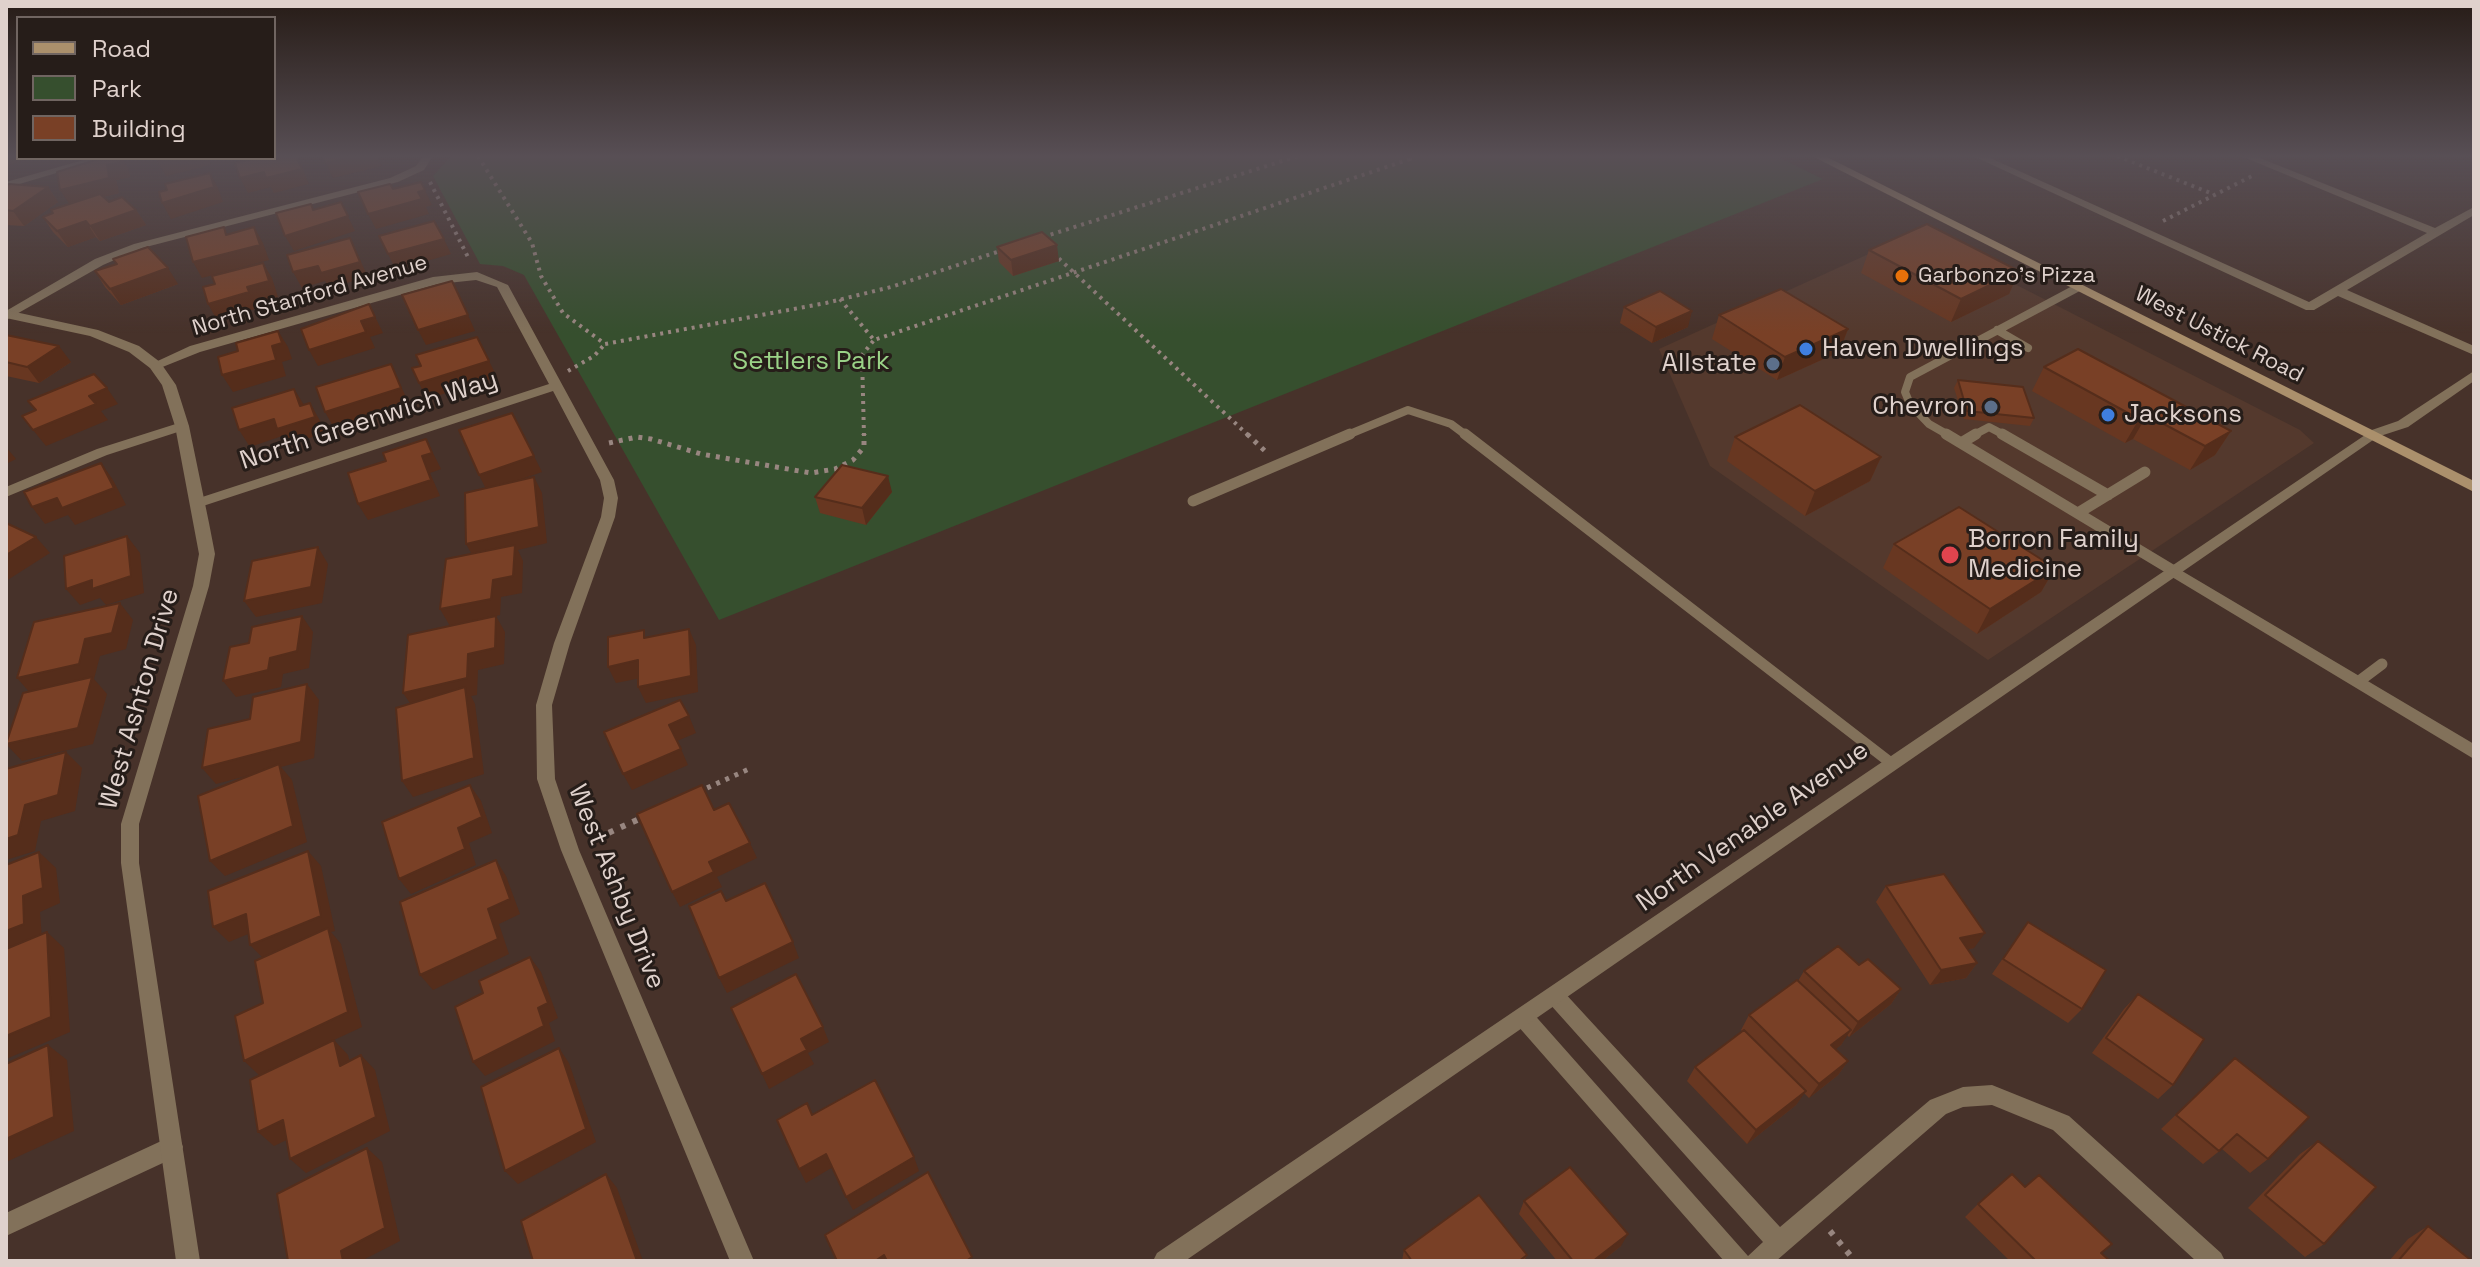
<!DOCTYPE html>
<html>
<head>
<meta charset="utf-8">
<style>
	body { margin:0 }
	#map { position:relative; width:2480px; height:1267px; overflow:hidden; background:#47322a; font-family:"Space Grotesk",sans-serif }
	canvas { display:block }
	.frame { position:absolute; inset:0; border:8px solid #dfd1cc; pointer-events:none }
	.legend { position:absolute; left:16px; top:16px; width:260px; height:144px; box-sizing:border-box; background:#261d19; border:2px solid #706561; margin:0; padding:10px 14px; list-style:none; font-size:24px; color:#dfd1cc }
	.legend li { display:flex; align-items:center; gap:16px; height:40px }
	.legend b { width:40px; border:2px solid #706561 }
</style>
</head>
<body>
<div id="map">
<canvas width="2480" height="1267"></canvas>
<div class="frame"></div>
<ul class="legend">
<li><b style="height:10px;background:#ab906c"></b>Road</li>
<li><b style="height:22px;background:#364f2e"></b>Park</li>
<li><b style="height:22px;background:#794026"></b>Building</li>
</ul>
</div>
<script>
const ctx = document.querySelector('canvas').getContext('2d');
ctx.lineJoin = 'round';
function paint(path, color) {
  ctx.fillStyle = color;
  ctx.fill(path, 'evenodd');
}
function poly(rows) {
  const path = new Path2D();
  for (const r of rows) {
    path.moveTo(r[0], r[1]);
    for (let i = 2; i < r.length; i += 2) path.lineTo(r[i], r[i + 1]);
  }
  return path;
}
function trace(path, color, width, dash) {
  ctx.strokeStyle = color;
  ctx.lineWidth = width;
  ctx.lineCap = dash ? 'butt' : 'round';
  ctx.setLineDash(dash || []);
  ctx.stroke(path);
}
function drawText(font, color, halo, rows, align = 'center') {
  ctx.font = font + ' "Space Grotesk",sans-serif';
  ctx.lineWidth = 6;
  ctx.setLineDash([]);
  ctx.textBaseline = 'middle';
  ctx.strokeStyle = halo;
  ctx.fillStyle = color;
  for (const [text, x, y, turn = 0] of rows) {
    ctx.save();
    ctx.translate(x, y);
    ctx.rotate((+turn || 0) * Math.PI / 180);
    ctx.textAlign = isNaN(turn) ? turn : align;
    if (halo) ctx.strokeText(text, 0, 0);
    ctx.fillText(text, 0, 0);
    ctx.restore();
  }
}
const built = poly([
	[1915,233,2300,430,2314,443,1988,660,1710,466,1659,349]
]);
const green = poly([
	[451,156,1776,156,1823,179,719,620,524,275,503,266,480,264,433,176]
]);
const pathFar2 = poly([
	[478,156,532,243,541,276,563,313,605,344,826,303,891,287,1003,250],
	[2117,156,2213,194],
	[430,182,469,259],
	[2163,221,2254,175],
	[1043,237,1298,156],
	[1053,253,1249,436],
	[840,299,874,340,1410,159,1405,156],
	[568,371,594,356,605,344],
	[864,436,862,355,874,340]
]);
const pathFar1 = poly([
	[1247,434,1265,451],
	[609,443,637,437,651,439,701,454,811,473,835,469,853,460,864,447,864,434],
	[698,792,749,769]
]);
const path = poly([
	[597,838,646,816],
	[1830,1231,1855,1261]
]);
const serviceFar1 = poly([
	[1997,330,2028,348],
	[1345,436,1408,410,1451,424,1467,436],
	[1950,436,1929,424,1910,404,1905,392,1910,377,2077,288],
	[1972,436,1989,427,2006,436]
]);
const service = poly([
	[1465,434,1891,763],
	[1946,434,2172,570],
	[2002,434,2108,495],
	[1961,443,1976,434],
	[1193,501,1350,434],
	[2078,513,2145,472],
	[2358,682,2382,664]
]);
const minor = poly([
	[423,156,433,156,424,170,398,182,142,248,103,265,6,320,6,311,95,259,134,244,390,178,416,166,423,156],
	[1973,156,1986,156,2309,302,2427,233,2241,156,2255,156,2435,228,2474,207,2474,215,2347,290,2474,346,2474,355,2338,296,2314,310,2306,310,1973,156],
	[90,158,107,158,6,188,6,182,90,158],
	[477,272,508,285,614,480,618,498,615,517,570,643,552,705,555,779,579,850,754,1261,730,1261,561,850,537,779,536,705,554,643,601,517,604,498,600,480,553,391,203,506,193,506,191,503,193,500,549,384,497,287,476,280,438,284,200,352,160,368,150,368,149,365,190,346,433,277,477,272],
	[2474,371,2474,381,2408,427,2371,439,2364,435,2366,432,2398,421,2474,371],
	[182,422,189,426,187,429,107,455,6,497,6,487,97,449,182,422],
	[2172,565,2474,744,2474,759,2167,574,2164,570,2172,565],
	[1555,987,1562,990,1780,1227,1930,1100,1963,1087,1992,1085,2069,1116,2221,1253,2225,1261,2196,1261,2053,1130,1992,1105,1963,1107,1946,1114,1776,1261,1724,1261,1517,1025,1514,1018,1517,1011,1524,1009,1531,1011,1748,1256,1763,1242,1548,1002,1545,996,1548,990,1555,987],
	[172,1136,180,1139,183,1147,180,1155,6,1236,6,1213,172,1136]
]);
const tertiary = poly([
	[6,310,98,330,139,346,160,362,176,385,189,426,209,523,215,554,209,586,139,824,139,863,200,1261,176,1261,121,863,121,824,193,586,199,554,175,426,162,385,150,368,129,352,90,336,6,318,6,310],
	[2371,431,2378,435,2376,438,1185,1261,1153,1261,1157,1253,2371,431]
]);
const secondary = poly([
	[1812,156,1825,156,2474,481,2474,492,1812,156]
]);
const wall = poly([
	[128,168,130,177,116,180,119,193,103,197,109,202,136,210,146,225,100,241,96,237,68,247,53,232,43,217,53,213,69,204],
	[6,186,48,187,58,202,24,226,6,225],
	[997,247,1059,261,1013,276,999,262],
	[1869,250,2019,271,2009,294,1951,322,1861,273],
	[113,259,178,284,121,305,105,287,95,271,116,264],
	[1624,307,1688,327,1652,343,1620,323],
	[1719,315,1848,329,1839,352,1777,380,1712,339],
	[6,335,71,362,39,383,6,376],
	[2044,367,2231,431,2215,455,2190,470,2133,439,2125,443,2032,391],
	[1958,380,2034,418,2030,426,1964,419,1954,388],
	[1735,437,1881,457,1870,481,1805,516,1727,461],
	[892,492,866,525,820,513,815,497],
	[1894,544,2055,568,2041,592,1977,634,1883,568],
	[1886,886,1974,948,1968,949,1977,963,1966,978,1930,985,1876,902],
	[2028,922,2082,1009,2068,1023,1992,974],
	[1859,965,1901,989,1891,1004,1849,1037,1847,1035,1841,1045,1835,1049,1848,1061,1838,1075,1809,1098,1804,1093,1796,1105,1747,1144,1687,1081,1695,1067,1742,1031,1741,1030,1749,1015,1798,981,1804,971],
	[2138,994,2173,1085,2158,1099,2092,1053,2124,1009],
	[2219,1073,2268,1159,2250,1173,2222,1149,2203,1164,2161,1129],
	[2318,1141,2324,1244,2305,1257,2248,1208,2300,1154],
	[2025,1187,2101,1253,2110,1261,2010,1261,1965,1217,1978,1204],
	[1524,1201,1621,1246,1602,1261,1557,1261,1519,1214],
	[2428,1226,2472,1261,2389,1261,2408,1239],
	[1404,1250,1527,1255,1524,1261,1402,1261]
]);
const shadedWall = poly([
	[6,156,18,156,18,158,32,158,6,166],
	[297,156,309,184,274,193,271,187,248,193,240,178],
	[355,156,377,156,382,166,333,178,326,163],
	[120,158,122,158,128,168,130,177,116,180,119,193,70,205,60,190],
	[168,158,209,158,211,165,166,176,157,161],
	[210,173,218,188,223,202,171,219,162,203],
	[48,187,58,202,24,226,13,211],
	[425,190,432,205,426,207,429,214,376,229,368,214,418,192],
	[341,202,355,231,294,251,285,236,311,204,319,219],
	[136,210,146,225,100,241,90,226],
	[86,221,96,237,68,247,57,231],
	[254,227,263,243,269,260,202,278,193,262],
	[350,238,368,277,329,288,325,281,302,288,293,272],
	[444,239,451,254,396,270,388,254],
	[1057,245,1059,261,1013,276,1011,260],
	[263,263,272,278,278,297,256,303,258,308,217,320,208,304,247,287],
	[168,268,178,284,121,305,110,289],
	[2019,271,2009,294,1951,322,1961,299],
	[369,304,383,333,370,337,375,348,318,366,309,350,361,321],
	[1692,311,1688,327,1652,343,1656,327],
	[468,315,475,331,426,345,418,330],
	[1848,329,1839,352,1777,380,1785,357],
	[278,331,288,347,292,359,282,362,286,376,233,392,222,375,272,346],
	[59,346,71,362,39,383,27,367],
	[489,361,497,377,427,399,419,383],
	[391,364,409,404,334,428,325,412],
	[107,388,118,404,101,411,108,420,46,446,33,430,89,396],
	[294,389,304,405,310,403,319,419,325,433,287,445,282,436,250,447,239,430,300,406],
	[2147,415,2133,439,2125,443,2139,419],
	[2231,431,2215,455,2190,470,2205,446],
	[426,439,441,469,430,473,440,496,368,520,358,504,422,456],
	[6,447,16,459,6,464],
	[534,456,542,472,487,491,479,475],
	[1881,457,1870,481,1805,516,1815,491],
	[101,463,113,480,126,505,75,525,68,515,45,524,32,507],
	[888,476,892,492,866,525,862,508],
	[534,477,542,493,547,543,518,550,523,561,522,593,501,597,500,615,496,616,505,632,504,664,478,670,477,695,471,696,475,704,484,774,413,797,402,781,414,709,403,693,450,626,440,609,493,580,475,560,466,544],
	[127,536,140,553,144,593,106,605,100,598,80,605,66,589],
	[36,537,50,553,6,581,6,555],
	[318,547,328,564,322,603,256,617,244,601],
	[2055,568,2041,592,1977,634,1990,609],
	[120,603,133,620,126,649,100,656,94,679,107,694,93,744,22,761,6,744,32,695,17,678,85,639],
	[302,616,313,632,309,668,283,674,281,687,236,697,223,681,270,658],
	[689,629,696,645,698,692,646,703,638,687],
	[638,660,646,677,616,683,608,667],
	[307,684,319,700,314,758,281,767,292,780,307,842,225,876,210,861,280,767,216,784,202,768],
	[689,716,696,733,677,741,669,725],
	[681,749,688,765,632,790,623,774],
	[66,752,82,768,75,811,41,821,35,851,6,860,6,839,25,805],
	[470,785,481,801,492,833,469,843,476,865,411,894,399,879,458,828],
	[750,843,757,858,717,877,722,887,680,907,672,892,709,862],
	[308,851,321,866,335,931,331,932,341,944,362,1027,334,1040,348,1055,354,1080,260,1076,244,1061,348,1012,265,960,250,945],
	[39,852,56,868,60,903,40,912,42,939,6,955,6,931],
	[496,860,506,876,520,914,499,924,509,954,433,990,420,975,488,909],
	[246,914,260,929,229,942,213,927],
	[47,932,64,948,70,1032,6,1059,6,1036],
	[1985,933,1974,948,1949,953,1960,938],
	[793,942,799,958,727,993,719,978],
	[530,957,541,972,558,1018,549,1023,555,1041,485,1076,473,1062,538,1008],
	[1977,963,1966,978,1930,985,1941,970],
	[1901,989,1891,1004,1849,1037,1858,1022],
	[823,1027,829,1042,808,1053,814,1064,769,1089,762,1074,801,1039],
	[1851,1030,1841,1045,1822,1060,1831,1045],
	[48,1045,67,1060,74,1131,6,1162,6,1139],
	[559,1048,569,1063,596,1142,518,1184,505,1171],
	[361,1055,375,1070,390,1131,306,1173,290,1159],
	[1848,1061,1838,1075,1809,1098,1819,1084],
	[1806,1091,1796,1105,1747,1144,1756,1130],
	[283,1120,299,1134,274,1146,258,1132],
	[367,1148,382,1162,400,1241,361,1261,343,1261,341,1251],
	[826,1154,833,1167,806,1183,799,1169],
	[914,1157,919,1171,853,1210,846,1197],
	[606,1174,617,1188,643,1261,637,1261],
	[1628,1234,1621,1246,1602,1261,1593,1261],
	[884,1255,887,1261,875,1261]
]);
const building = poly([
	[274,156,296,156,302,169,266,178,264,172,240,178,235,163,258,158,274,158,274,156],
	[322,156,355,156,326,163,322,156],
	[102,158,120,158,121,162,107,165,109,178,60,190,57,172,102,158],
	[210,173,214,187,162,203,159,192,167,190,165,184,210,173],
	[421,182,425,190,418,192,422,199,368,214,358,192,390,184,393,189,421,182],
	[9,184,48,187,13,211,6,210,6,186,9,184],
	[100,194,109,202,122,197,136,210,90,226,86,221,57,231,43,217,53,213,51,210,100,194],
	[341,202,348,216,285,236,276,213,311,204,313,210,341,202],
	[434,221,444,239,388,254,379,236,434,221],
	[1927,224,2019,271,1961,299,1869,250,1927,224],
	[224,227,226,235,254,227,260,245,193,262,186,237,224,227],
	[1042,232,1057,245,1011,260,997,247,1042,232],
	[350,238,360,262,321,273,318,266,293,272,287,255,350,238],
	[148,247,168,268,110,289,95,271,117,264,113,259,148,247],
	[263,263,269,281,247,287,249,292,208,304,203,287,215,284,212,276,263,263],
	[452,281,468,315,418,330,402,295,452,281],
	[1781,289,1848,329,1785,357,1719,315,1781,289],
	[1660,291,1692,311,1656,327,1624,307,1660,291],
	[369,304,375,317,361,321,366,332,309,350,301,329,369,304],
	[278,331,282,343,272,346,276,360,222,375,218,357,238,351,236,343,278,331],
	[6,335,59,346,27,367,6,362,6,335],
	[477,337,489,361,419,383,412,368,421,366,416,355,477,337],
	[2078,349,2231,431,2205,446,2147,415,2139,419,2044,367,2078,349],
	[391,364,401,388,325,412,316,387,391,364],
	[94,374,107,388,89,396,96,404,33,430,22,416,36,410,28,401,94,374],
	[1958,380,2023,387,2034,418,1967,411,1958,380],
	[294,389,300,406,310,403,315,417,277,429,274,419,239,430,232,408,294,389],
	[1800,405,1881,457,1815,491,1735,437,1800,405],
	[512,413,534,456,479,475,459,430,512,413],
	[426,439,432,453,422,456,431,480,358,504,348,473,386,461,383,453,426,439],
	[101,463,114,488,62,508,57,498,32,507,24,492,101,463],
	[842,465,888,476,862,508,815,497,842,465],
	[534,477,539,527,466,544,465,493,534,477],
	[1959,507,2055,568,1990,609,1894,544,1959,507],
	[6,523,36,537,6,555,6,523],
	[127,536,131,576,92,589,92,580,66,589,64,556,127,536],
	[515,545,513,576,493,580,491,599,440,609,446,559,515,545],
	[318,547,311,587,244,601,252,561,318,547],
	[120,603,112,633,85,639,79,664,17,678,34,622,120,603],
	[302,616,297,651,270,658,268,670,223,681,230,647,249,643,252,627,302,616],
	[496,616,495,648,468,654,467,678,403,693,408,635,496,616],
	[689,629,691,676,638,687,638,660,608,667,608,637,644,630,644,638,689,629],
	[92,677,78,728,6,744,23,693,92,677],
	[307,684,301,742,202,768,208,729,250,719,253,697,307,684],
	[465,687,474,758,402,781,396,708,465,687],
	[680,700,689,716,669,725,681,749,623,774,604,732,680,700],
	[66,752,58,795,25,805,18,835,6,839,6,769,66,752],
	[279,764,293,826,210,861,198,796,279,764],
	[470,785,482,817,458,828,465,849,399,879,382,822,470,785],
	[702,785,714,810,729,803,750,843,709,862,714,872,672,892,637,814,702,785],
	[308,851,321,916,250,945,246,914,213,927,208,891,308,851],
	[39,852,43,888,23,896,24,924,6,931,6,865,39,852],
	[496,860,510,899,488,909,498,939,420,975,400,902,496,860],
	[1944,874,1985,933,1960,938,1977,963,1941,970,1886,886,1944,874],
	[765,883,793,942,719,978,689,906,721,891,726,901,765,883],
	[2028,922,2106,970,2082,1009,2003,959,2028,922],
	[328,928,348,1012,244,1061,235,1016,263,1003,255,961,328,928],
	[47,932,51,1017,6,1036,6,949,47,932],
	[1838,946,1859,965,1868,959,1901,989,1858,1022,1804,971,1838,946],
	[530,957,548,1003,538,1008,544,1026,473,1062,455,1007,483,993,479,981,530,957],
	[796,974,823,1027,801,1039,807,1050,762,1074,731,1008,796,974],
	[1797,980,1851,1030,1831,1045,1848,1061,1819,1084,1749,1015,1797,980],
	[2138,994,2204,1039,2173,1085,2106,1038,2138,994],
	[1744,1030,1806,1091,1756,1130,1695,1067,1744,1030],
	[334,1040,340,1066,361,1055,376,1117,290,1159,283,1120,258,1132,250,1080,334,1040],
	[48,1045,54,1117,6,1139,6,1064,48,1045],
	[559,1048,586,1129,505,1171,481,1087,559,1048],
	[2235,1058,2309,1117,2268,1159,2237,1134,2219,1151,2176,1115,2235,1058],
	[875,1080,914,1157,846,1197,826,1154,799,1169,777,1120,807,1103,812,1115,875,1080],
	[2318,1141,2376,1187,2324,1244,2265,1195,2318,1141],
	[367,1148,385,1228,341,1251,343,1261,288,1261,277,1194,367,1148],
	[1570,1167,1628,1234,1593,1261,1573,1261,1524,1201,1570,1167],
	[928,1172,972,1257,966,1261,887,1261,884,1255,875,1261,837,1261,825,1235,928,1172],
	[606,1174,637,1261,533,1261,521,1221,606,1174],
	[2012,1174,2025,1187,2039,1175,2112,1244,2101,1253,2110,1261,2036,1261,1978,1204,2012,1174],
	[1479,1195,1527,1255,1519,1261,1412,1261,1404,1250,1479,1195],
	[2428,1226,2472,1261,2398,1261,2428,1226]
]);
const markers = [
	[1902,276,8,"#e8710a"],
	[1806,349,8,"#3f7fe0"],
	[1773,364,8,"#5c6f8a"],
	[1991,407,8,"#5c6f8a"],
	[2108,415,8,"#3f7fe0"],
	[1950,555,10,"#e0444e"]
];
const farPoinames = [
	["Garbonzo's Pizza",1918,276]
];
const farStreetnames = [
	["North Stanford Avenue",310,296,-16],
	["West Ustick Road",2219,335,27]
];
const poiNames = [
	["Haven Dwellings",1822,349],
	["Allstate",1757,364,"right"],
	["Chevron",1975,407,"right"],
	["Jacksons",2124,415],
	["Borron Family",1968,540],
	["Medicine",1968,570]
];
const parkNames = [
	["Settlers Park",811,362]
];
const streetNames = [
	["North Greenwich Way",369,421,-18],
	["West Ashton Drive",140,699,-74],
	["North Venable Avenue",1753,827,-35],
	["West Ashby Drive",616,887,68]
];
paint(built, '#54392d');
paint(green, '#364f2e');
trace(pathFar2, '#988680', 4, [3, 5]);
trace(pathFar1, '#988680', 5, [4, 6]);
trace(path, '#988680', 6, [5, 8]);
trace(serviceFar1, '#82715a', 8);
trace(service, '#82715a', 11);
paint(minor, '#82715a');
paint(tertiary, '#82715a');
paint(secondary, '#ab906c');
paint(wall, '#683721');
paint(shadedWall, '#552d1b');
paint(building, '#794026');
trace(building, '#552d1b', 2);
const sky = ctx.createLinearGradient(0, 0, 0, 333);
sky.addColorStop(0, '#271c17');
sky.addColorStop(0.47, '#584f55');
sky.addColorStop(1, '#584f5500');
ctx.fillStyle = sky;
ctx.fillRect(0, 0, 2480, 333);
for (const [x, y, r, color] of markers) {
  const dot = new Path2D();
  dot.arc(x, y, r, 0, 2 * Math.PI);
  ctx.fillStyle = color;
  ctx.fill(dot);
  trace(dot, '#261d19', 3);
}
drawText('22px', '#dfd1cc', '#261d19', farPoinames, 'left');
drawText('22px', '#dfd1cc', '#261d19', farStreetnames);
drawText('26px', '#dfd1cc', '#261d19', poiNames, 'left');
drawText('26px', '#9ad287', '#261d19', parkNames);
drawText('26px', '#dfd1cc', '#261d19', streetNames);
</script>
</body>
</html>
